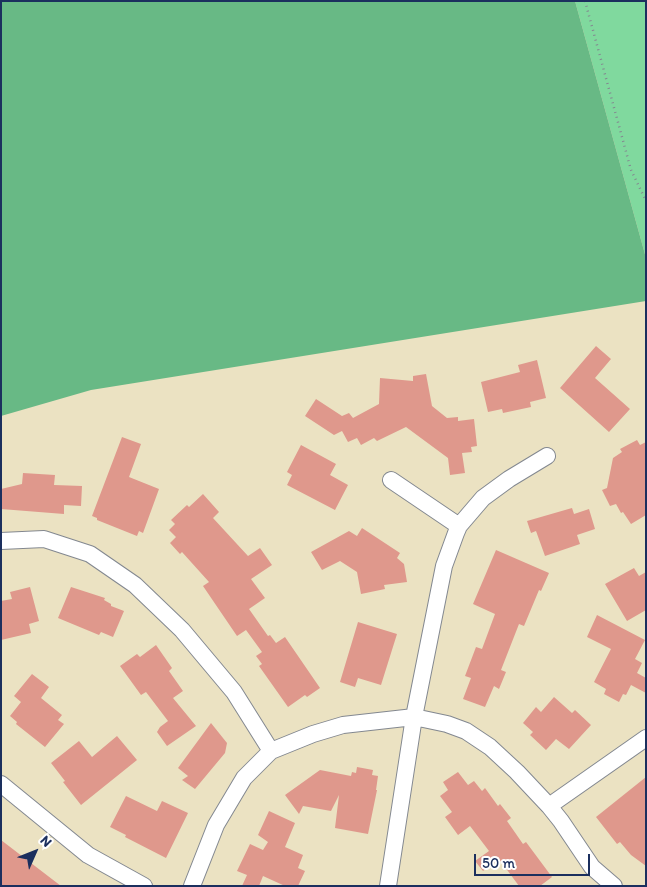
<!DOCTYPE html>
<html>
<head>
<meta charset="utf-8">
<style>
	body { margin:0 }
	#map { position:relative; width:647px; height:887px; overflow:hidden; background:#ebe2c2; font-family:Itim,sans-serif }
	canvas { display:block }
	.frame { position:absolute; inset:0; border:2px solid #1b2f5e; pointer-events:none }
	.north { position:absolute; left:10px; top:827px; width:50px; height:50px; -webkit-text-stroke:4px #fff; paint-order:stroke; rotate:46deg; font-size:14px; font-weight:700; line-height:20px; text-align:center; color:#1b2f5e }
	.north::after { content:''; display:block; margin:auto; width:18px; height:22px; background:#1b2f5e; clip-path:polygon(50% 0,100% 100%,50% 72%,0 100%) }
	.scale { position:absolute; left:474px; top:854px; width:116px; height:22px; box-sizing:border-box; border:2px solid #1b2f5e; border-top:0; padding-left:6px; font-size:15px; line-height:18px; white-space:nowrap; color:#1b2f5e; -webkit-text-stroke:4px #fff; paint-order:stroke }
</style>
</head>
<body>
<div id="map">
<canvas width="647" height="887"></canvas>
<div class="frame"></div>
<div class="north">N</div>
<div class="scale">50 m</div>
</div>
<script>
const ctx = document.querySelector('canvas').getContext('2d');
ctx.lineJoin = 'round';
function paint(path, color) {
  ctx.fillStyle = color;
  ctx.fill(path, 'evenodd');
}
function poly(rows) {
  const path = new Path2D();
  for (const r of rows) {
    path.moveTo(r[0], r[1]);
    for (let i = 2; i < r.length; i += 2) path.lineTo(r[i], r[i + 1]);
  }
  return path;
}
function trace(path, color, width, dash) {
  ctx.strokeStyle = color;
  ctx.lineWidth = width;
  ctx.lineCap = dash ? 'butt' : 'round';
  ctx.setLineDash(dash || []);
  ctx.stroke(path);
}
const green = poly([
	[575,1,646,1,646,258]
]);
const forest = poly([
	[1,1,575,1,646,258,646,301,91,390,1,416]
]);
const building = poly([
	[596,346,611,359,595,378,630,409,609,432,560,388],
	[537,360,546,398,530,402,531,407,503,413,502,409,488,412,481,382,520,372,518,365],
	[426,374,432,406,447,418,458,417,458,421,474,419,477,446,471,447,472,452,462,453,465,473,450,475,448,458,406,427,377,441,374,438,361,445,357,438,348,442,342,431,334,435,305,416,316,399,342,416,349,413,353,418,379,404,380,378,413,381,413,376],
	[122,437,141,444,129,477,159,489,143,533,139,531,137,536,97,520,97,518,92,516],
	[637,440,640,445,646,442,646,515,631,524,623,512,621,513,616,504,610,506,602,490,607,488,613,458,622,452,620,449],
	[301,445,336,464,330,475,348,485,335,510,287,485,292,475,287,472],
	[23,473,55,475,54,485,82,486,81,506,64,505,64,514,1,509,1,489,22,484],
	[203,494,219,512,213,518,248,556,260,548,272,565,251,579,265,598,249,609,268,636,270,635,276,643,285,637,320,688,307,697,305,695,288,707,259,666,262,664,256,656,262,652,246,630,237,636,203,586,209,582,182,552,180,554,170,543,176,537,169,530,175,524,171,520,187,505,189,507],
	[572,508,574,514,589,509,595,529,577,535,580,544,545,556,536,531,531,533,527,521],
	[362,528,400,553,397,558,404,564,407,582,384,585,385,589,361,594,357,572,340,561,322,570,311,552,349,531,357,536],
	[496,550,549,573,541,591,539,590,524,626,519,624,501,670,506,672,499,689,494,686,485,707,463,699,471,678,465,676,476,647,482,649,495,614,473,604],
	[634,568,639,576,646,572,646,610,627,621,605,584],
	[30,587,39,621,29,624,31,633,1,640,1,601,12,599,10,592],
	[71,587,105,598,104,600,111,604,111,606,124,611,113,637,101,632,99,635,58,618],
	[597,615,645,640,635,659,642,663,637,673,646,678,646,693,631,685,626,695,623,694,619,702,604,694,606,689,594,682,611,649,587,637],
	[358,622,397,634,381,685,358,678,355,687,340,682],
	[156,645,172,668,169,671,183,691,173,698,196,726,167,746,157,732,160,727,168,721,146,692,141,695,120,666,137,654,140,657],
	[32,674,49,687,41,698,62,715,58,720,64,724,45,747,16,724,17,722,10,716,21,702,14,696],
	[554,697,572,713,575,710,591,725,569,749,556,739,546,750,530,735,533,732,523,723,536,707,541,712],
	[211,723,227,743,225,753,195,789,182,780,188,776,178,768],
	[117,736,137,760,81,805,63,782,65,781,51,763,79,741,92,757],
	[357,767,373,770,372,775,378,776,376,790,377,790,368,834,335,828,339,795,331,811,303,806,299,814,285,795,320,770,351,776,352,772,356,773],
	[458,772,468,785,474,781,482,791,485,788,498,806,500,804,511,818,507,821,523,844,526,842,552,877,540,886,519,886,499,859,483,871,475,861,489,851,470,826,458,835,445,817,452,812,440,796,448,790,443,782],
	[646,777,646,866,631,855,620,842,617,844,596,817],
	[126,796,157,811,162,801,188,813,166,858,125,837,126,835,110,827],
	[269,811,295,823,285,847,303,855,298,868,305,871,298,886,285,886,263,876,259,886,242,886,247,875,237,871,250,844,263,850,268,842,258,835],
	[1,840,61,886,1,886]
]);
const path = poly([
	[585,1,631,170,646,201]
]);
const street = poly([
	[391,480,459,526],
	[1,541,44,539,90,554,135,585,182,630,234,692,271,751],
	[1,784,88,855,144,886],
	[549,806,646,738],
	[192,886,216,825,244,778,271,751,313,734,343,725,414,717,447,724,466,731,490,747,517,772,549,806,561,821,592,867,614,886],
	[388,886,414,717,444,566,456,533,459,526,483,498,509,479,547,456]
]);
paint(green, '#80d99e');
paint(forest, '#68b985');
paint(building, '#df988c');
trace(street, '#838890', 18);
trace(path, '#838890', 2.5, [1, 4]);
trace(street, '#fff', 16);
</script>
</body>
</html>
